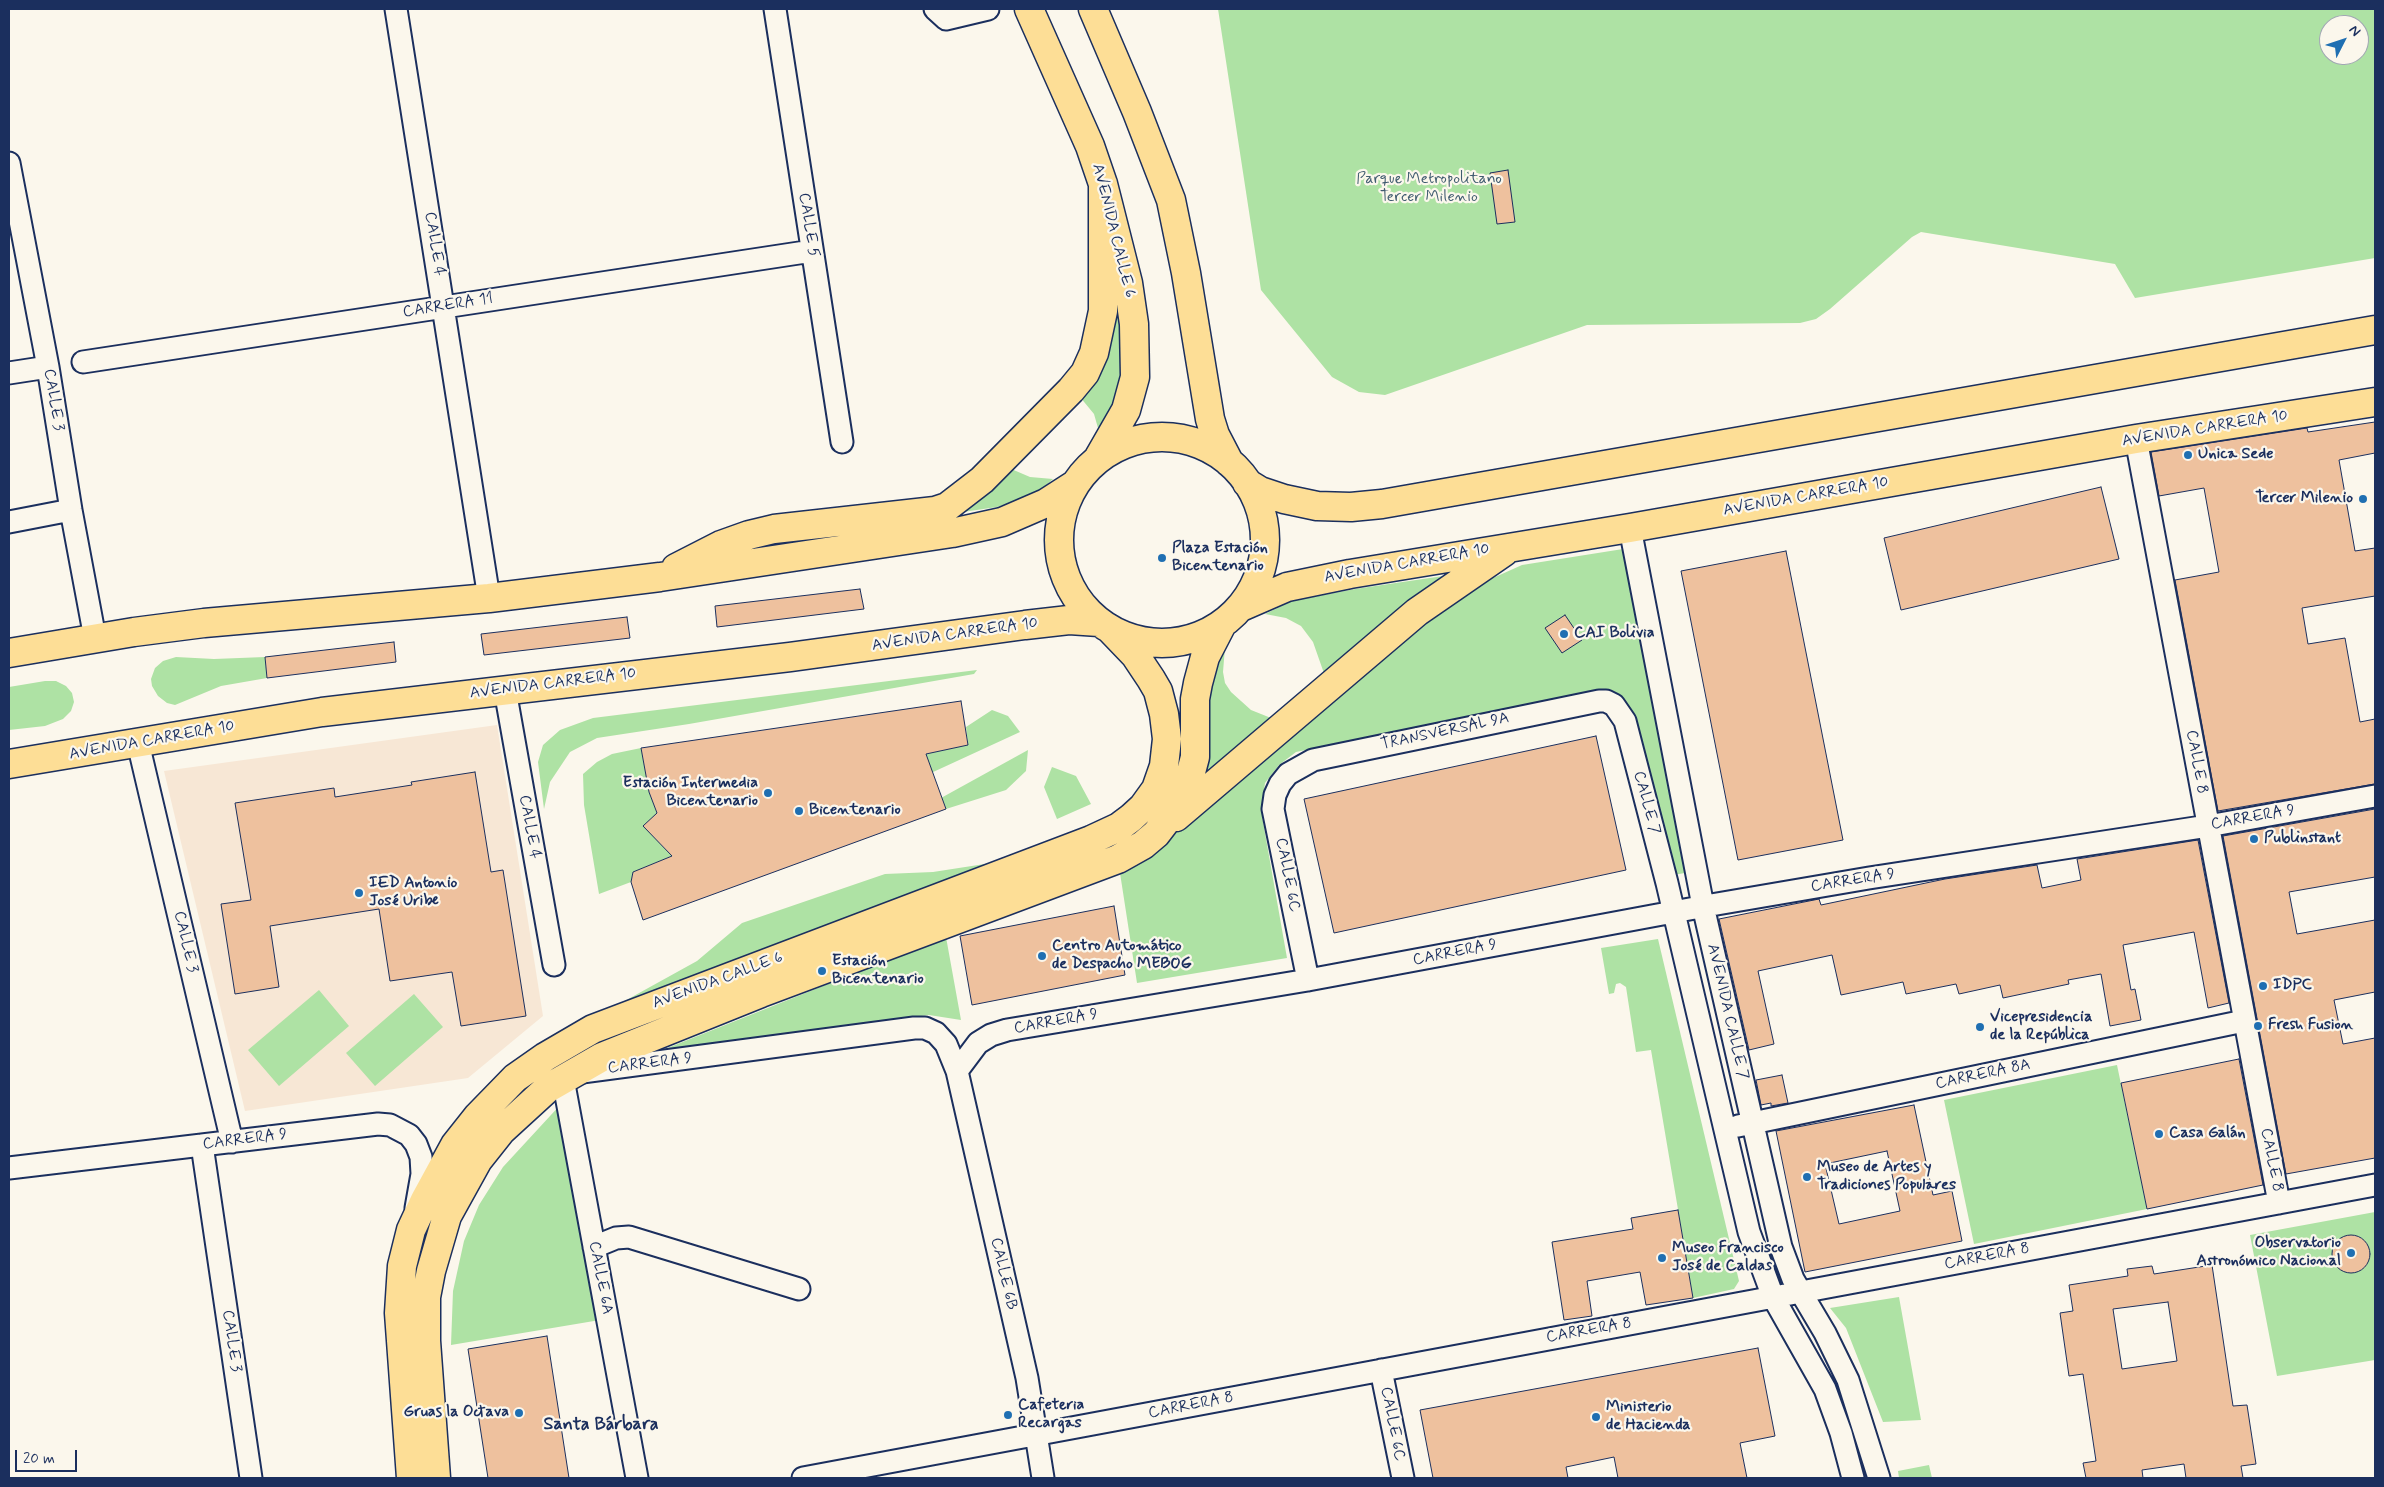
<!DOCTYPE html>
<html>
<head>
<meta charset="utf-8">
<style>
	body { margin:0 }
	#map { position:relative; width:2384px; height:1487px; overflow:hidden; background:#fbf7ec; font-family:Mynerve,sans-serif }
	canvas { display:block }
	.frame { position:absolute; inset:0; border:10px solid #1b2f5e; pointer-events:none }
	.north { position:absolute; left:2319px; top:15px; width:50px; height:50px; box-sizing:border-box; background:#fbf7ec; border:1px solid #a1a7b3; border-radius:50%; rotate:49deg; font-size:14px; font-weight:700; line-height:20px; text-align:center; color:#1b2f5e }
	.north::after { content:''; display:block; margin:auto; width:18px; height:22px; background:#1f6fb2; clip-path:polygon(50% 0,100% 100%,50% 72%,0 100%) }
	.scale { position:absolute; left:15px; top:1450px; width:62px; height:22px; box-sizing:border-box; border:2px solid #1b2f5e; border-top:0; padding-left:6px; font-size:15px; line-height:18px; white-space:nowrap; color:#1b2f5e; -webkit-text-stroke:4px #fbf7ec; paint-order:stroke }
</style>
</head>
<body>
<div id="map">
<canvas width="2384" height="1487"></canvas>
<div class="frame"></div>
<div class="north">N</div>
<div class="scale">20 m</div>
</div>
<script>
const ctx = document.querySelector('canvas').getContext('2d');
ctx.lineJoin = 'round';
function paint(path, color) {
  ctx.fillStyle = color;
  ctx.fill(path, 'evenodd');
}
function poly(rows) {
  const path = new Path2D();
  for (const r of rows) {
    if (r.length === 3) {
      path.moveTo(r[0] + r[2], r[1]);
      path.arc(r[0], r[1], r[2], 0, 2 * Math.PI);
      continue;
    }
    path.moveTo(r[0], r[1]);
    for (let i = 2; i < r.length; i += 2) path.lineTo(r[i], r[i + 1]);
  }
  return path;
}
function trace(path, color, width, dash) {
  ctx.strokeStyle = color;
  ctx.lineWidth = width;
  ctx.lineCap = dash ? 'butt' : 'round';
  ctx.setLineDash(dash || []);
  ctx.stroke(path);
}
function drawText(font, color, halo, rows, align = 'center') {
  ctx.font = font + ' Mynerve,sans-serif';
  ctx.lineWidth = 4.5;
  ctx.setLineDash([]);
  ctx.textBaseline = 'middle';
  ctx.strokeStyle = halo;
  ctx.fillStyle = color;
  for (const [text, x, y, turn = 0] of rows) {
    ctx.save();
    ctx.translate(x, y);
    ctx.rotate((+turn || 0) * Math.PI / 180);
    ctx.textAlign = isNaN(turn) ? turn : align;
    if (halo) ctx.strokeText(text, 0, 0);
    ctx.fillText(text, 0, 0);
    ctx.restore();
  }
}
const built = poly([
	[497,725,543,1016,468,1078,245,1111,164,771]
]);
const green = poly([
	[1218,9,2375,9,2375,258,2135,298,2115,264,1921,232,1912,237,1830,309,1816,319,1800,323,1587,325,1385,395,1359,392,1332,377,1261,290],
	[2329,25,2359,25,2359,55,2329,55],
	[1117,308,1124,345,1124,378,1111,414,1097,438,1098,428,1094,414,1080,397],
	[1009,468,1030,477,1053,479,1043,488,1025,498,997,507,963,512],
	[1623,549,1685,873,1673,875,1606,691,1594,690,1296,752,1279,765,1265,783,1263,798,1262,816,1287,958,1137,983,1120,873,1165,841,1441,609,1493,578,1522,565],
	[1450,575,1326,679,1313,642,1301,626,1286,618,1265,614,1292,601,1355,589],
	[1225,647,1223,672,1225,683,1231,692,1251,710,1276,720,1200,783,1207,689],
	[176,657,214,659,265,657,267,678,221,686,175,705,167,703,158,696,152,686,151,679,155,668,163,661],
	[977,670,974,674,689,724,597,738,570,752,550,782,544,809,538,762,543,745,560,730,593,718],
	[45,681,56,681,66,686,72,693,74,702,71,711,63,719,45,726,9,730,9,687],
	[992,710,1008,716,1020,732,931,773,926,754,968,745,966,727],
	[641,748,649,792,657,813,644,826,672,856,633,872,631,882,599,894,584,805,583,774,597,762,612,754],
	[1028,750,1026,771,1006,790,946,809,941,798],
	[1052,767,1076,776,1091,804,1057,819,1044,787],
	[1004,861,612,1008,697,961,742,923,885,874,933,872],
	[946,937,961,1020,929,1015,665,1049],
	[1658,939,1739,1281,1734,1289,1693,1298,1651,1050,1636,1052,1626,987,1620,983,1616,984,1614,993,1609,994,1601,948],
	[319,990,349,1026,279,1086,248,1050],
	[414,994,443,1027,375,1086,346,1053],
	[2117,1065,2147,1209,1974,1244,1944,1100],
	[562,1103,600,1320,451,1345,453,1291,464,1241,479,1205,503,1167],
	[2375,1212,2375,1360,2277,1376,2250,1235],
	[1899,1297,1921,1420,1883,1422,1846,1328,1830,1308],
	[1929,1465,1932,1478,1899,1478,1898,1471]
]);
const building = poly([
	[1508,170,1515,222,1497,224,1490,173,1508,170],
	[2375,422,2375,453,2339,460,2355,551,2375,548,2375,596,2302,608,2308,644,2345,638,2360,722,2375,719,2375,784,2218,811,2175,580,2219,572,2204,488,2159,496,2151,452,2307,428,2308,432,2375,422],
	[2101,487,2119,559,1901,610,1884,538,2101,487],
	[1786,551,1843,840,1738,860,1681,571,1786,551],
	[860,589,864,609,717,627,715,606,860,589],
	[1565,615,1582,640,1562,653,1545,628,1565,615],
	[627,617,630,638,484,655,481,634,627,617],
	[394,642,396,662,267,678,265,657,394,642],
	[961,701,968,745,926,754,946,809,643,920,631,882,633,872,672,856,643,826,657,813,649,792,641,748,961,701],
	[1596,736,1626,870,1334,933,1304,799,1596,736],
	[475,772,491,872,503,870,526,1016,461,1026,452,972,390,981,379,909,270,926,279,987,235,994,221,904,251,900,235,803,334,788,335,797,412,785,411,782,475,772],
	[2375,809,2375,877,2289,892,2297,934,2375,920,2375,992,2334,1000,2343,1044,2375,1038,2375,1158,2286,1174,2223,836,2375,809],
	[2198,840,2229,1003,2208,1008,2194,932,2123,945,2131,990,2135,989,2141,1020,2110,1026,2101,974,2068,980,2069,984,2003,998,2000,985,1959,994,1956,984,1906,994,1903,982,1841,995,1832,955,1758,971,1774,1044,1749,1050,1719,919,1819,899,1821,905,1945,879,2037,865,2042,888,2081,880,2077,859,2198,840],
	[1114,906,1125,975,972,1005,960,936,1114,906],
	[2239,1059,2263,1185,2147,1209,2121,1083,2239,1059],
	[1782,1075,1788,1103,1771,1106,1771,1103,1761,1105,1756,1080,1782,1075],
	[1914,1105,1933,1195,1952,1191,1962,1241,1805,1272,1776,1131,1914,1105],
	[1887,1151,1900,1211,1839,1224,1825,1164,1887,1151],
	[1678,1210,1693,1298,1646,1305,1640,1272,1587,1281,1592,1316,1564,1320,1552,1242,1633,1229,1631,1218,1678,1210],
	[2351,1254,19],
	[2212,1265,2233,1406,2247,1405,2256,1464,2241,1466,2243,1478,2186,1478,2184,1464,2142,1470,2143,1478,2086,1478,2083,1463,2096,1461,2083,1374,2069,1376,2060,1313,2073,1311,2069,1285,2128,1276,2127,1269,2152,1266,2154,1274,2212,1265],
	[2168,1302,2177,1361,2122,1369,2113,1309,2168,1302],
	[547,1336,569,1478,488,1478,468,1349,547,1336],
	[1758,1348,1775,1436,1740,1443,1747,1478,1618,1478,1614,1457,1566,1467,1568,1478,1433,1478,1420,1410,1758,1348]
]);
const minor = poly([
	[396,9,489,598],
	[775,9,842,442],
	[935,9,946,19,988,9],
	[9,163,48,367,71,510,95,638],
	[83,362,812,251],
	[9,373,48,367],
	[2136,439,2279,1203],
	[9,522,71,510],
	[1630,528,1703,906,1781,1247,1793,1279,1825,1333,1848,1380,1879,1478],
	[505,690,554,965],
	[138,743,232,1142],
	[1308,980,1273,809,1275,795,1280,784,1288,774,1313,760,1599,701,1606,701,1614,705,1625,721,1667,883,1749,1232,1773,1297,1825,1389,1841,1433,1853,1478],
	[957,1071,978,1043,991,1035,1007,1030,1308,980,1711,905,1869,878,2208,826,2375,796],
	[582,1072,914,1028,925,1028,936,1033,946,1044,957,1071,1027,1378,1043,1478],
	[563,1079,637,1478],
	[1738,1126,2244,1021],
	[202,1145,251,1478],
	[9,1168,378,1124,390,1125,409,1135,416,1144,421,1157,422,1174,416,1208],
	[594,1247,616,1238,629,1237,799,1289],
	[1381,1370,1403,1478],
	[803,1478,2375,1185]
]);
const major = poly([
	[1029,9,1090,146,1103,184,1128,283,1134,324,1135,377,1126,410,1099,457],
	[1093,9,1137,112,1171,200,1186,273,1210,419,1215,435,1229,462],
	[1162,540,103],
	[1247,483,1260,491,1284,499,1317,506,1351,507,1382,504,2375,330],
	[676,568,721,545,749,535,774,529,935,511,947,507,982,480,1071,390,1085,373,1094,353,1103,311,1103,184],
	[1241,607,1287,587,1350,574,1630,528,2136,439,2375,402],
	[9,653,134,632,204,623,489,598,660,577,952,533,1002,522,1046,503,1074,485],
	[9,764,322,712,790,657,1025,625,1069,620,1099,622],
	[1176,817,1417,612,1504,552],
	[411,1478,399,1313,402,1266,411,1230,425,1200,455,1145,478,1116,515,1078,545,1057,593,1029,1091,840,1119,827,1131,818,1143,807,1156,789,1164,766,1167,739,1164,714,1158,691,1151,679,1135,655,1111,630],
	[436,1478,426,1341,426,1297,431,1271,447,1216,478,1160,501,1131,548,1088,602,1057,761,993,1118,859,1143,845,1156,834,1166,821,1178,803,1190,776,1195,757,1195,699,1198,683,1205,657,1221,626]
]);
const markers = [
	[2188,455,5,"#1f6fb2"],
	[2363,499,5,"#1f6fb2"],
	[1162,558,5,"#1f6fb2"],
	[1564,634,5,"#1f6fb2"],
	[768,793,5,"#1f6fb2"],
	[799,811,5,"#1f6fb2"],
	[2254,839,5,"#1f6fb2"],
	[359,893,5,"#1f6fb2"],
	[1042,956,5,"#1f6fb2"],
	[822,971,5,"#1f6fb2"],
	[2263,986,5,"#1f6fb2"],
	[2258,1026,5,"#1f6fb2"],
	[1980,1027,5,"#1f6fb2"],
	[2159,1134,5,"#1f6fb2"],
	[1807,1177,5,"#1f6fb2"],
	[2351,1253,5,"#1f6fb2"],
	[1662,1258,5,"#1f6fb2"],
	[519,1413,5,"#1f6fb2"],
	[1008,1415,5,"#1f6fb2"],
	[1596,1417,5,"#1f6fb2"]
];
const parkNames = [
	["Parque Metropolitano",1429,180],
	["Tercer Milenio",1429,198]
];
const streetNames = [
	["CALLE 5",808,225,81],
	["AVENIDA CALLE 6",1113,231,76],
	["CALLE 4",434,244,81],
	["CARRERA 11",448,306,-9],
	["CALLE 3",53,400,81],
	["AVENIDA CARRERA 10",2205,429,-9],
	["AVENIDA CARRERA 10",1806,497,-10],
	["AVENIDA CARRERA 10",1407,564,-10],
	["AVENIDA CARRERA 10",955,635,-8],
	["AVENIDA CARRERA 10",553,684,-7],
	["TRANSVERSAL 9A",1445,732,-12],
	["AVENIDA CARRERA 10",152,741,-10],
	["CALLE 8",2196,762,80],
	["CALLE 7",1646,803,75],
	["CARRERA 9",2253,818,-10],
	["CALLE 4",529,827,80],
	["CALLE 6C",1287,875,79],
	["CARRERA 9",1853,881,-9],
	["CALLE 3",185,942,77],
	["CARRERA 9",1455,953,-11],
	["AVENIDA CALLE 6",718,981,-20],
	["AVENIDA CALLE 7",1727,1012,77],
	["CARRERA 9",1056,1022,-10],
	["CARRERA 9",650,1064,-7],
	["CARRERA 8A",1983,1075,-12],
	["CARRERA 9",245,1140,-7],
	["CALLE 8",2271,1160,79],
	["CARRERA 8",1987,1257,-11],
	["CALLE 6B",1003,1274,77],
	["CALLE 6A",600,1278,79],
	["CARRERA 8",1589,1331,-10],
	["CALLE 3",231,1341,82],
	["CARRERA 8",1191,1406,-11],
	["CALLE 6C",1392,1424,79]
];
const poiNames = [
	["Unica Sede",2198,455],
	["Tercer Milenio",2353,499,"right"],
	["Plaza Estación",1172,549],
	["Bicentenario",1172,567],
	["CAI Bolivia",1574,634],
	["Estación Intermedia",758,784,"right"],
	["Bicentenario",758,802,"right"],
	["Bicentenario",809,811],
	["Publinstant",2264,839],
	["IED Antonio",369,884],
	["José Uribe",369,902],
	["Centro Automático",1052,947],
	["de Despacho MEBOG",1052,965],
	["Estación",832,962],
	["Bicentenario",832,980],
	["IDPC",2273,986],
	["Vicepresidencia",1990,1018],
	["de la República",1990,1036],
	["Fresh Fusion",2268,1026],
	["Casa Galán",2169,1134],
	["Museo de Artes y",1817,1168],
	["Tradiciones Populares",1817,1186],
	["Observatorio",2341,1244,"right"],
	["Astronómico Nacional",2341,1262,"right"],
	["Museo Francisco",1672,1249],
	["José de Caldas",1672,1267],
	["Cafeteria",1018,1406],
	["Recargas",1018,1424],
	["Ministerio",1606,1408],
	["de Hacienda",1606,1426],
	["Gruas la Octava",509,1413,"right"]
];
const neighbourhoodNames = [
	["Santa Bárbara",601,1425]
];
paint(built, '#f7e7d5');
paint(green, '#aee2a4');
paint(building, '#eec19e');
trace(building, '#1b2f5e', 1);
trace(minor, '#1b2f5e', 25);
trace(major, '#1b2f5e', 31);
trace(minor, '#fbf7ec', 21);
trace(major, '#fdde96', 28);
for (const [x, y, r, color] of markers) {
  const dot = new Path2D();
  dot.arc(x, y, r, 0, 2 * Math.PI);
  ctx.fillStyle = color;
  ctx.fill(dot);
  trace(dot, '#fbf7ec', 2);
}
drawText('16px', '#405c70', '#fbf7ec', parkNames);
drawText('16px', '#1b2f5e', '#fbf7ec', streetNames);
drawText('bold 16px', '#1b2f5e', '#fbf7ec', poiNames, 'left');
drawText('bold 18px', '#1b2f5e', '#fbf7ec', neighbourhoodNames);
</script>
</body>
</html>
